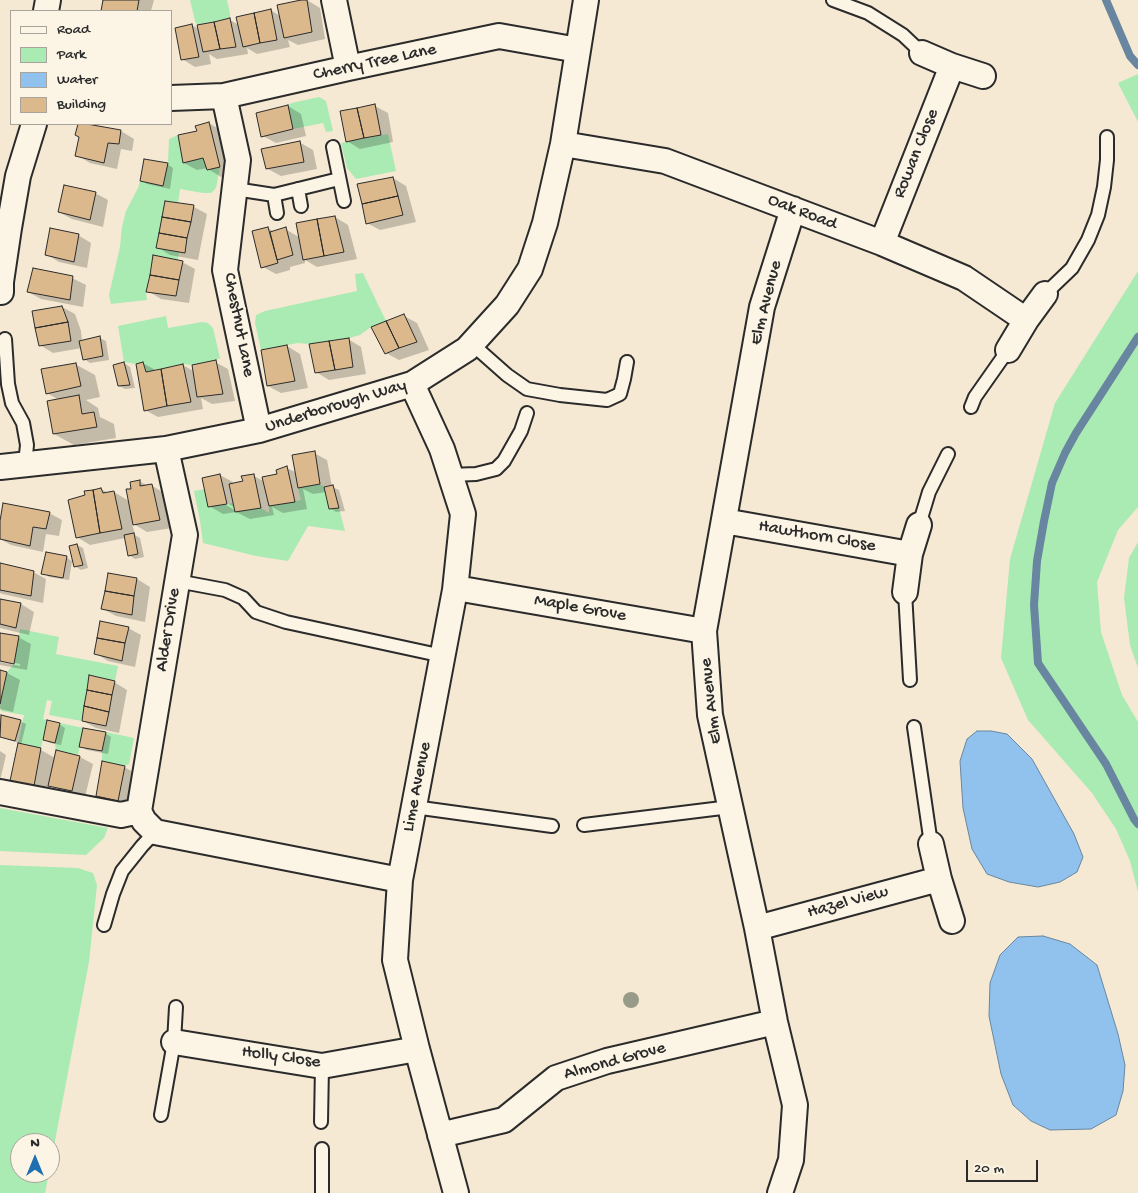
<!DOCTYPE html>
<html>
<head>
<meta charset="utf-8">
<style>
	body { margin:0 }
	#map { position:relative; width:1138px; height:1193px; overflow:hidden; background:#f5e9d3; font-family:"Gochi Hand",sans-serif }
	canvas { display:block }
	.legend { position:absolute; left:10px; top:10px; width:162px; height:115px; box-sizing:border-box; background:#fcf5e5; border:1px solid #a8a49b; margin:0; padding:6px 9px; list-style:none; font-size:15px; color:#2b2b2b }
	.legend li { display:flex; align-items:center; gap:10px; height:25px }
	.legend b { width:25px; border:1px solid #a8a49b }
	.north { position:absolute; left:10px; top:1133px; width:50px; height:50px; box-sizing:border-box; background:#fcf5e5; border:1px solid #a8a49b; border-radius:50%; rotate:0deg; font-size:14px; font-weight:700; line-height:20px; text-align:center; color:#2b2b2b }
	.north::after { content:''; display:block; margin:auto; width:18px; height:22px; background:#1f6fb2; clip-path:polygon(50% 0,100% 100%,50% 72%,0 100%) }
	.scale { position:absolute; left:966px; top:1160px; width:72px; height:22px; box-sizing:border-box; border:2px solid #2b2b2b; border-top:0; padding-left:6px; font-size:15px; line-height:18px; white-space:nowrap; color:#2b2b2b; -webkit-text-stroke:4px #fcf5e5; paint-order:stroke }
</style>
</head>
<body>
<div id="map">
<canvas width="1138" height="1193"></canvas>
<ul class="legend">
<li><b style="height:6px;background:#fcf5e5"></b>Road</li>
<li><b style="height:14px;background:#aaeab3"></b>Park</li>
<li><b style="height:14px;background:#91c2ed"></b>Water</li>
<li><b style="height:14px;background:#dbb98d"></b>Building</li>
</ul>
<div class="north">N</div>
<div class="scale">20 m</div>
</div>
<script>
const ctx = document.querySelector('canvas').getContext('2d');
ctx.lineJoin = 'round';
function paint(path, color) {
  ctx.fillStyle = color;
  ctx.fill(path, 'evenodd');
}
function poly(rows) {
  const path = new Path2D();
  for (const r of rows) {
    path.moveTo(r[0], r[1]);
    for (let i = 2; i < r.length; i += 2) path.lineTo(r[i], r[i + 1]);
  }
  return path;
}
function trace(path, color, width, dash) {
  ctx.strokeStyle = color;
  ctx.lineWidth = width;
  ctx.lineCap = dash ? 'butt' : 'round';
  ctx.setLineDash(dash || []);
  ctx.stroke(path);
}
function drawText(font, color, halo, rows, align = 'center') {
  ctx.font = font + ' "Gochi Hand",sans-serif';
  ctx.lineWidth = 5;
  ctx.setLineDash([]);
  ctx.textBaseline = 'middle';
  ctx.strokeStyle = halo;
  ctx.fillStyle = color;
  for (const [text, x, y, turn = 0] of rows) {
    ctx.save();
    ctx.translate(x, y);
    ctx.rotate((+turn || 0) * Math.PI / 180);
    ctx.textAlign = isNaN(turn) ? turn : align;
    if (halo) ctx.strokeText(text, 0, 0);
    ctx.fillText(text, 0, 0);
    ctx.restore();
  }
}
const green = poly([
	[190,0,227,0,230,13,230,18,197,25,195,21],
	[1138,74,1138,122,1118,83],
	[319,97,326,101,333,131,326,132,323,123,293,129,288,105,292,103],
	[388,134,396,171,356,179,347,168,341,143],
	[178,135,183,163,203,158,207,170,220,167,216,188,211,193,203,193,180,189,178,203,165,201,156,248,179,252,178,260,153,256,146,292,147,300,111,304,109,295,120,247,122,227,126,211,138,188,140,181,163,186,168,163,169,139],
	[1138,271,1138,507,1118,530,1097,582,1101,632,1122,695,1138,722,1138,942,1138,892,1130,861,1116,829,1092,793,1028,720,1001,658,1010,559,1055,403],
	[363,273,386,321,371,327,360,335,349,338,309,344,298,343,261,350,255,323,256,315,265,311,357,291,355,274],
	[166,316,168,328,202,322,208,323,213,328,220,358,216,360,192,365,183,364,146,372,143,362,136,364,124,362,118,326],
	[320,484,324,487,329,509,339,508,345,531,308,526,288,561,256,556,203,543,200,521,194,491,205,489,209,507,233,503,236,512,261,508,269,513,269,506,301,500,298,488],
	[1138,542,1138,668,1130,645,1124,598,1129,558],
	[20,629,59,637,56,654,118,666,115,681,89,675,82,721,49,715,52,701,47,700,43,719,47,720,41,748,18,743,24,715,1,711,0,706,7,672,14,664],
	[60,723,83,728,78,755,56,750,55,743],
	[106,732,134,738,129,764,125,766,102,761,102,751],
	[0,808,108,828,104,838,86,855,0,851],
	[0,865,78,868,93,873,97,885,89,962,50,1167,50,1143,20,1143,20,1173,49,1173,45,1193,0,1193]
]);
const water = poly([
	[977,731,991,731,1007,734,1032,759,1074,834,1083,857,1077,872,1060,882,1038,887,1009,882,987,874,972,849,963,808,960,761,967,739,977,731],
	[1043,936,1070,944,1097,965,1118,1034,1125,1065,1123,1091,1116,1115,1091,1129,1050,1130,1031,1121,1013,1105,1001,1074,989,1016,990,983,1000,955,1018,937,1043,936]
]);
const shadow = poly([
	[105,0,154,0,151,11,102,11],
	[307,0,320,8,325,39,298,45,288,40,290,47,257,54,247,48,248,54,217,59,209,54,211,64,195,67,182,59,192,25,200,30,230,20,239,25,271,10,280,16],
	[288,106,301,114,306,136,276,143,263,136],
	[375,106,388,113,393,142,360,149,347,141],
	[209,123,222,131,232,174,221,177,208,169,208,168,197,170,184,163,199,132],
	[79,124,121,131,134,139,132,151,121,149,117,169,90,163,77,155,80,137,76,135],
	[299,142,313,150,317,169,281,176,268,169],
	[167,164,173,168,170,189,147,184,141,180],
	[393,178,406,186,416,222,380,230,367,223],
	[95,193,108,200,103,227,72,219,59,212],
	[166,202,194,207,207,214,198,260,170,255,157,247],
	[335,217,348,225,357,259,317,267,305,260,305,263,290,267,290,270,276,274,263,267,268,228,274,232,285,229,299,237],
	[78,235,91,243,87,268,59,262,46,254],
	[182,262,195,269,189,303,161,299,148,291],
	[72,278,86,285,83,307,41,299,28,292],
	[62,307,75,314,81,331,82,341,100,338,106,341,109,360,90,363,84,359,82,348,53,353,40,345],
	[404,316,417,323,429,350,399,360,386,353],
	[348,339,361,347,366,374,329,380,316,372],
	[287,346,300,354,308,388,281,393,268,386],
	[215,362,228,369,235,401,212,404,201,398,203,409,158,417,145,410,143,363,157,371,183,365,195,372],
	[124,363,130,367,135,388,125,389,119,386],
	[75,364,95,375,100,397,86,400,98,408,100,417,114,424,116,438,74,445,54,434,59,400,47,393],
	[314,453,327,460,332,487,339,490,345,511,336,512,330,508,326,492,313,494,303,489,307,509,283,513,272,507,274,515,250,519,236,512,223,514,209,506,220,475,233,482,233,484,245,482,254,476,265,482,278,475,287,468,297,473],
	[222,500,236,508,236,511,221,502],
	[139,481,148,486,151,485,164,493,172,528,147,532,132,523,135,535,140,538,144,557,135,559,129,555,125,538,90,545,77,537,101,489,108,493,114,492,129,501,133,490],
	[49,513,62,520,59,536,46,534,43,552,11,545,0,539,0,527],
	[77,545,83,548,88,568,81,570,75,566],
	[66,557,72,561,69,580,49,577,43,573],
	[0,565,33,572,46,579,43,603,3,594,0,593],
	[137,579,150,587,145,622,116,616,103,609],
	[0,600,21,604,34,612,29,635,0,628],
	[128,628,141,635,135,667,108,661,95,653],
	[0,634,18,637,31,644,27,670,0,665,0,662,20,666,20,664,0,660],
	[0,672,7,673,20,680,13,712,0,709],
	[114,682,127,690,119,733,96,728,83,721],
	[1,716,20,721,26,724,21,745,41,750,55,758,80,757,93,764,85,797,63,792,49,784,47,792,25,788,12,780,19,743,0,737,0,722],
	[59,724,65,728,61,745,50,743,44,739],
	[105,733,111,737,108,754,87,750,81,747],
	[0,751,6,755,0,781],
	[124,767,137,774,131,807,110,803,97,796]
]);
const stream = poly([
	[1106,0,1130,56,1138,65],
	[1138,337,1076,433,1065,453,1052,483,1044,521,1037,561,1034,605,1038,663,1106,764,1134,819,1138,824]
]);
const building = poly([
	[103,0,139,0,137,11,101,11,103,0],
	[301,0,307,0,312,32,284,38,277,5,301,0],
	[271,9,277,40,260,43,254,13,271,9],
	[254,13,260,43,243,47,236,17,254,13],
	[230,18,236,47,220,49,214,22,230,18],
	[214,22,220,49,203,52,197,25,214,22],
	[192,24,199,57,181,60,175,28,192,24],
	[375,104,381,135,364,138,357,108,375,104],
	[288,105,293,129,261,137,256,113,288,105],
	[357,108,364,138,346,142,340,111,357,108],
	[209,122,220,167,207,170,203,158,183,163,178,135,197,131,195,126,209,122],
	[78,124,87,124,121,130,119,144,108,143,104,163,75,156,79,137,75,135,78,124],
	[300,141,304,162,266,169,261,149,300,141],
	[144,159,168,163,163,186,140,181,144,159],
	[393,177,398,196,362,204,357,184,393,177],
	[64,185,96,192,90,220,58,212,64,185],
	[398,196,403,215,366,224,362,204,398,196],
	[165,201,194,205,191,222,162,217,165,201],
	[335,216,344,252,324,256,317,219,335,216],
	[162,217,191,222,187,238,159,233,162,217],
	[317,219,324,256,303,260,296,223,317,219],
	[268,227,278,263,261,268,252,231,268,227],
	[286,227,293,255,277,260,270,232,286,227],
	[50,228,79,234,74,262,45,255,50,228],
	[159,233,187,238,185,253,156,248,159,233],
	[153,255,183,261,179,280,150,275,153,255],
	[33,268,73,276,70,300,27,292,33,268],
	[150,275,179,280,176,296,146,292,150,275],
	[62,306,68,322,35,328,32,311,62,306],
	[404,314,417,342,399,348,386,321,404,314],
	[386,321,399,348,385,354,371,327,386,321],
	[68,322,71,341,39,346,35,328,68,322],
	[100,336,103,356,83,360,79,341,100,336],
	[349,338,353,367,335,370,329,341,349,338],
	[329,341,335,370,315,373,309,344,329,341],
	[287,345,295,381,267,386,261,350,287,345],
	[216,360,223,394,197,397,192,365,216,360],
	[124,362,130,385,118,386,113,365,124,362],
	[143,362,146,372,161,369,167,406,144,411,136,364,143,362],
	[76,363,81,386,46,394,41,369,76,363],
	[183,364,191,402,167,406,161,369,183,364],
	[79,395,82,414,94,412,97,427,53,434,47,401,79,395],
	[315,451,320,484,298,488,292,455,315,451],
	[287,466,295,502,269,506,262,477,277,474,276,470,287,466],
	[220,474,227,504,208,507,202,478,220,474],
	[254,474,261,508,235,512,229,484,243,481,241,476,254,474],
	[140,480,140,486,152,484,160,520,133,525,126,489,131,489,130,482,140,480],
	[333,485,339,508,329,509,324,487,333,485],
	[101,488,103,493,114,491,122,529,100,533,93,490,101,488],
	[93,490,100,533,76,538,68,500,85,495,84,491,93,490],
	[3,503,50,512,46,529,33,527,30,546,0,539,0,521,3,503],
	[134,533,138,554,128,556,124,535,134,533],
	[77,544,83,565,74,567,69,546,77,544],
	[46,552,67,556,63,578,41,574,46,552],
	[0,563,34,571,31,596,0,590,0,563],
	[108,573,137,578,134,596,105,591,108,573],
	[105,591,134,596,132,615,101,609,105,591],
	[0,599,21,603,16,628,0,624,0,599],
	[100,621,129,627,125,643,97,638,100,621],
	[0,633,19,636,14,664,0,661,0,633],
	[97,638,125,643,122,661,94,654,97,638],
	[0,670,7,672,0,704,0,670],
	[89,675,115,681,112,695,87,690,89,675],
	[87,690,112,695,109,712,84,706,87,690],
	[84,706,109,712,106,726,82,721,84,706],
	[1,715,21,720,15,741,0,737,1,715],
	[47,720,60,723,55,743,43,740,47,720],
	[83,728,106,732,102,751,79,747,83,728],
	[18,743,41,748,34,786,10,781,18,743],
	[56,750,80,756,72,791,48,786,56,750],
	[102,761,125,766,118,801,96,796,102,761]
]);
const lane = poly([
	[833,0,868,13,903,35,922,53],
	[333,147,344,201],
	[235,189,274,195,339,179],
	[298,189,301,206],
	[274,195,277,213],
	[1045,294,1072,268,1088,240,1098,215,1104,187,1107,160,1107,137],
	[5,339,8,384,12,403,23,423,27,445,25,464],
	[472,344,507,375,527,389,560,395,607,400,620,394,624,379,627,362],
	[971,407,975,397,1008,350],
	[450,475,476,474,496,469,504,461,521,431,527,413],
	[919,525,929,492,948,454],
	[177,581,225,590,243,598,256,612,286,622,443,656],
	[905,592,910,680],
	[914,727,931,844],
	[414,807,552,826],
	[584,825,730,807],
	[104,925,113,894,122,871,142,846,155,832],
	[161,1115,174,1042,176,1007],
	[321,1122,322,1066],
	[322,1193,322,1149]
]);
const street = poly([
	[334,0,348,68],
	[46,11,48,0],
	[922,53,952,66,983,76],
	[224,96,238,160,225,270,259,430],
	[171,98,224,96,348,68,499,36,578,50],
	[563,144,665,161,882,243,964,278,1026,320,1045,294],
	[882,243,952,66],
	[1,292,1,282,9,228,18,176,34,124],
	[1008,350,1026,320],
	[412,384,442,449,463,514,455,590,400,880,395,960,417,1049,456,1193],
	[166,449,185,535,139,811,144,821,155,832,400,880],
	[0,467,166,449,259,430,412,384,467,349,507,305,530,269,545,223,563,144,586,0],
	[724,521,910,554,919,525],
	[456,588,704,631],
	[905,592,910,554],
	[0,792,121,815,139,811],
	[939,879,952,921],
	[757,928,939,879,931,844],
	[174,1042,322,1066,417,1049],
	[440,1135,504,1120,556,1078,607,1061,775,1022],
	[780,1193,791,1160,795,1105,775,1022,757,928,710,715,704,631,762,307,793,209]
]);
const trees = [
	[631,1000]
];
const streetNames = [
	["Cherry Tree Lane",375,63,-12],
	["Rowan Close",917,154,-68],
	["Oak Road",802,213,21],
	["Elm Avenue",767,303,-76],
	["Chestnut Lane",238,325,79],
	["Underborough Way",336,407,-17],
	["Hawthorn Close",817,537,10],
	["Maple Grove",580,609,10],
	["Alder Drive",169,630,-81],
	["Elm Avenue",712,701,-97],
	["Lime Avenue",418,787,-79],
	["Hazel View",848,903,-15],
	["Holly Close",281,1058,8],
	["Almond Grove",615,1062,-15]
];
paint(green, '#aaeab3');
paint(water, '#91c2ed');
trace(water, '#68869f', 1);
paint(shadow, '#0003');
trace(stream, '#68869f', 8);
paint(building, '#dbb98d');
trace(building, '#2b2b2b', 1);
trace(lane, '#2b2b2b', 16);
trace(street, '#2b2b2b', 28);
trace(lane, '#fcf5e5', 12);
trace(street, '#fcf5e5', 24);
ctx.fillStyle = '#989b89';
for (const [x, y] of trees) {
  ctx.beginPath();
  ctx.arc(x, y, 8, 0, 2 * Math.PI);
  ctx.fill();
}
drawText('18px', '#2b2b2b', '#fcf5e5', streetNames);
</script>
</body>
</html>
